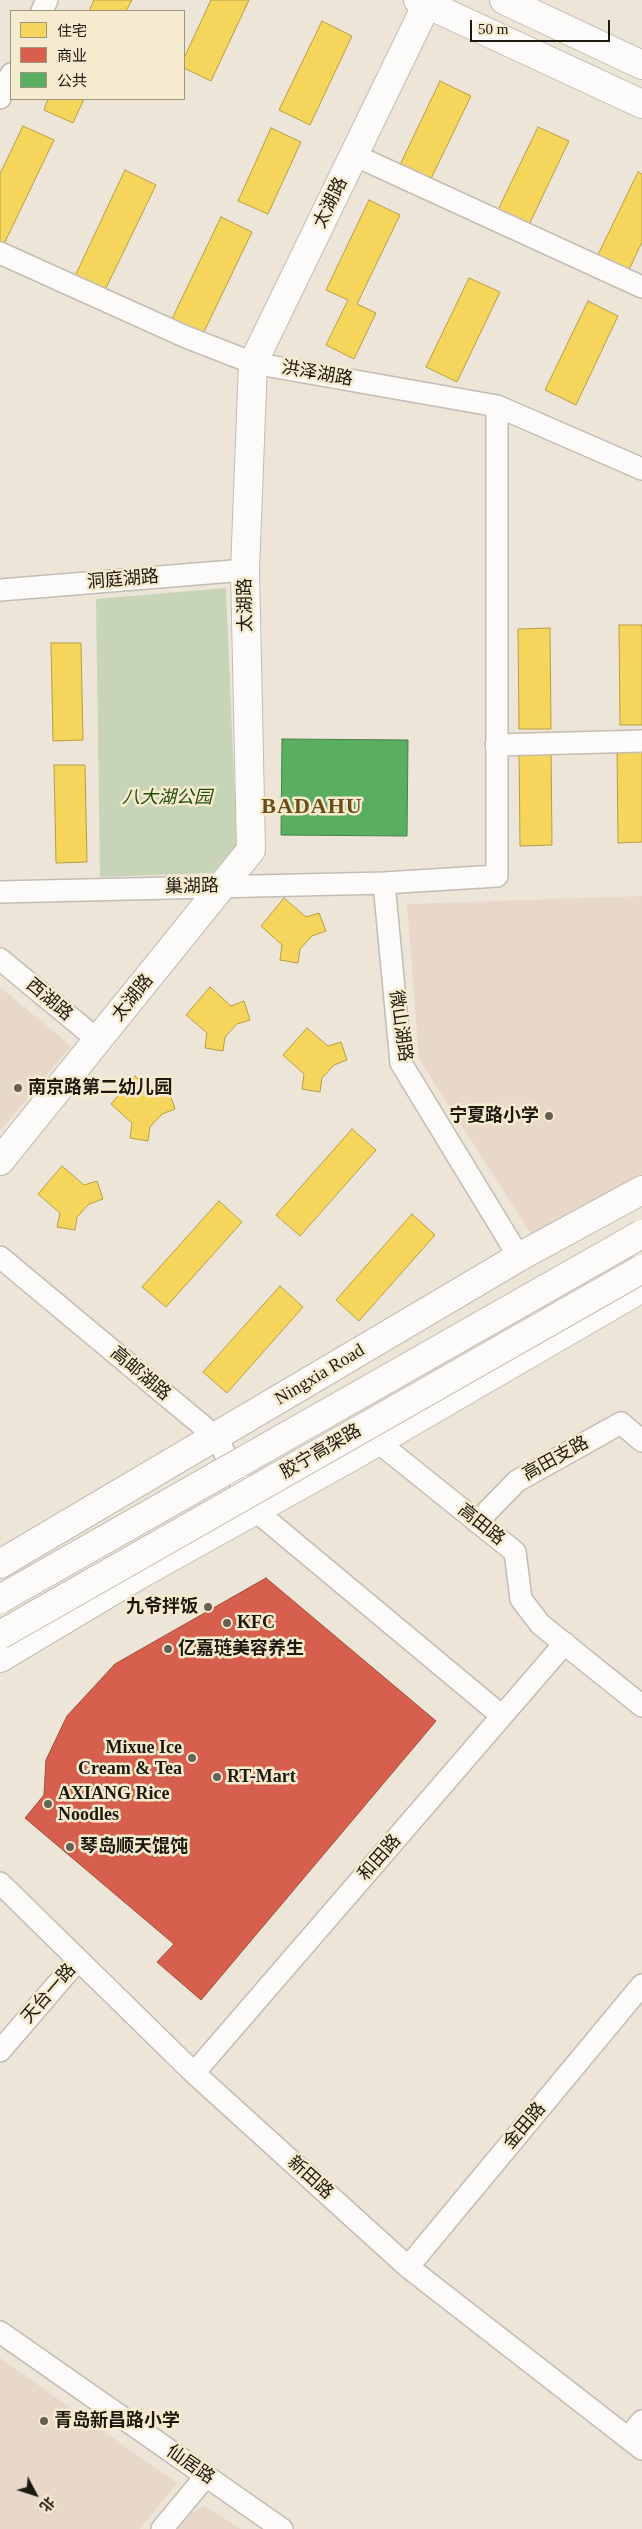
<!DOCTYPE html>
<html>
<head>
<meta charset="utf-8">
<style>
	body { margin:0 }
	#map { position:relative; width:642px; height:2529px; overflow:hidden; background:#ede6d8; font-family:"Times New Roman","Noto Sans SC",serif }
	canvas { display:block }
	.legend { position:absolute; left:10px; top:10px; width:175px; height:90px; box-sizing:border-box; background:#f6eacf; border:1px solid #9f9682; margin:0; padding:6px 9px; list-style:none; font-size:15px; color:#1d190f }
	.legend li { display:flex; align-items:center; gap:10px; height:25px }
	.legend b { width:25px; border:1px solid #9f9682 }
	.north { position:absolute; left:10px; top:2469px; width:50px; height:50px; -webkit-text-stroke:4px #f6eacf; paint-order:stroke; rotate:130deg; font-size:14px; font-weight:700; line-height:20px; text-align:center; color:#1d190f }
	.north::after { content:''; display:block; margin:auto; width:18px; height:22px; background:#1d190f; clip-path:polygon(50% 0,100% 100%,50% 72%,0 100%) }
	.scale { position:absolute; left:470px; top:20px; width:140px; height:22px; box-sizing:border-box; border:2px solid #1d190f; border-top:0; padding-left:6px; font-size:15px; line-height:18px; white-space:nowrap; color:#1d190f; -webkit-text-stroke:4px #f6eacf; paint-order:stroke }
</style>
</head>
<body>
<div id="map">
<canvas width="642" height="2529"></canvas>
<ul class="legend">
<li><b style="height:14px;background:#f6d55c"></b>住宅</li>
<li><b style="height:14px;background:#d6604d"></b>商业</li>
<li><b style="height:14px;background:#5aae61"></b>公共</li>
</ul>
<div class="north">北</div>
<div class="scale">50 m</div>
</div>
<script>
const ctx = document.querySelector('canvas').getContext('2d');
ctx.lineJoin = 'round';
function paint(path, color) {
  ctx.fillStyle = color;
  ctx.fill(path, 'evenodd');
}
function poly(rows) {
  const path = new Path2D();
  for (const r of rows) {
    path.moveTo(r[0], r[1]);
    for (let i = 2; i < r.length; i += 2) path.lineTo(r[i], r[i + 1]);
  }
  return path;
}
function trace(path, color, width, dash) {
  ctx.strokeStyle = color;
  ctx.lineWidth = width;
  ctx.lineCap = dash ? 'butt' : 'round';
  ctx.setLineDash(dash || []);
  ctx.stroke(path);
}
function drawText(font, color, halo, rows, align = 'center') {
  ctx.font = font + ' "Times New Roman","Noto Sans SC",serif';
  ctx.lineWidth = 5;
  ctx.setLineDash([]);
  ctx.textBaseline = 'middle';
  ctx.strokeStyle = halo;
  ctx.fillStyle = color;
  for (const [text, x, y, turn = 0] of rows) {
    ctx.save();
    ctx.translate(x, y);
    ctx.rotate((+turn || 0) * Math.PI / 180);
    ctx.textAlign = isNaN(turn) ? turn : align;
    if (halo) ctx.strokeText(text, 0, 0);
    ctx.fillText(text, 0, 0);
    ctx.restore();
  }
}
const education = poly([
	[642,896,642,1174,533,1237,419,1059,407,904],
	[0,987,71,1046,0,1131],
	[0,2358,177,2483,140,2529,0,2529],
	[205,2506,241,2529,177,2529,190,2513]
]);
const green = poly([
	[226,588,237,847,212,873,100,877,96,599]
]);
const homes = poly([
	[94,0,132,0,126,11,89,11,94,0],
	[211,0,249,0,211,81,184,68,184,58,211,0],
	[322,21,352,36,310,125,279,110,322,21],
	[440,81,471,96,428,185,397,171,440,81],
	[48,99,84,99,73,123,44,110,48,99],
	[23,126,54,140,3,246,0,245,0,174,23,126],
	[538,127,569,141,526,231,495,216,538,127],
	[271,128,301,142,268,214,238,201,271,128],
	[125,170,156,185,105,290,75,276,125,170],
	[638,172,642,174,642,242,626,276,595,261,638,172],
	[369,200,400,215,357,304,376,313,354,359,326,345,348,300,326,290,369,200],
	[221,217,252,232,201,338,170,323,221,217],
	[469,278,500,292,457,382,426,367,469,278],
	[588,301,618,316,576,405,545,390,588,301],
	[619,625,642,625,642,725,620,725,619,625],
	[550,628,551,729,519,729,518,629,550,628],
	[51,643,81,643,83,740,53,741,51,643],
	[617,742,642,742,642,842,618,843,617,742],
	[519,745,551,745,552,845,520,846,519,745],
	[54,765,85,765,87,862,56,863,54,765],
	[284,898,306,917,319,913,326,931,312,936,300,949,298,963,280,960,282,945,261,926,284,898],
	[210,987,231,1006,244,1001,250,1020,237,1024,225,1037,223,1051,205,1048,207,1033,186,1015,210,987],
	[307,1028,328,1046,341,1042,347,1060,334,1065,322,1078,320,1092,302,1089,304,1074,283,1055,307,1028],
	[135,1076,156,1095,169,1091,175,1109,162,1114,150,1127,148,1141,130,1138,132,1123,111,1104,135,1076],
	[352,1129,376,1150,300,1236,276,1215,352,1129],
	[62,1166,84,1185,97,1181,103,1199,89,1204,77,1217,75,1230,57,1227,60,1213,38,1194,62,1166],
	[219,1201,242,1222,166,1307,142,1287,219,1201],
	[412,1214,435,1235,359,1321,336,1300,412,1214],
	[280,1286,303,1307,227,1393,203,1372,280,1286]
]);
const shops = poly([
	[266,1578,436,1721,201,2000,157,1962,174,1944,25,1818,44,1795,46,1760,67,1716,115,1664,266,1578]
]);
const public = poly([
	[282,739,408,740,407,836,281,835,282,739]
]);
const street = poly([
	[42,11,47,0],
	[0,98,11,74],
	[354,155,642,287],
	[0,253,186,337,253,363,497,406,642,469],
	[0,590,245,570],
	[496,745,642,741],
	[384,883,401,1063,519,1257],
	[0,892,384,883,497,876,497,406],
	[0,959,99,1041],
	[0,1257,216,1437,256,1511,502,1716],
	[378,1442,515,1552,521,1599,540,1624,642,1706],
	[477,1522,517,1481,621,1423,642,1441],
	[0,1883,194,2073,408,2267,642,2449],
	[0,2051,78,1960],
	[194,2073,565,1643],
	[408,2267,642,1985],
	[0,2332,282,2529],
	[628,2438,642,2421],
	[162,2529,206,2476]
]);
const secondary = poly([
	[418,0,642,104],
	[504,0,642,65],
	[0,1161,251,850,245,570,253,363,429,0]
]);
const primary = poly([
	[0,1564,519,1257,642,1190],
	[0,1658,139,1575,351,1457,642,1288]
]);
const highwayBridge = poly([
	[0,1599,642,1234],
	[0,1635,642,1269]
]);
const markers = [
	[18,1088,5,"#666155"],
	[549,1116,5,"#666155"],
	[208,1607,5,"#666155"],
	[227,1623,5,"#666155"],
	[168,1649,5,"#666155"],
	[192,1758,5,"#666155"],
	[217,1777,5,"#666155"],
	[48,1804,5,"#666155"],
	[70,1847,5,"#666155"],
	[44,2421,5,"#666155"]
];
const streetNames = [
	["太湖路",331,203,-64],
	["洪泽湖路",317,374,10],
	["洞庭湖路",123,580,-5],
	["太湖路",246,605,-91],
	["巢湖路",192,887,-1],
	["太湖路",133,998,-51],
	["西湖路",49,1000,40],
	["微山湖路",400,1026,82],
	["高邮湖路",140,1374,40],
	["Ningxia Road",320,1375,-31],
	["胶宁高架路",321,1452,-30],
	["高田支路",556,1459,-29],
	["高田路",481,1525,39],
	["和田路",380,1858,-49],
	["天台一路",49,1994,-49],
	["金田路",525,2126,-50],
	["新田路",310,2178,42],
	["仙居路",190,2465,35]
];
const parkNames = [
	["八大湖公园",167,798]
];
const poiNames = [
	["南京路第二幼儿园",28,1088],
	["宁夏路小学",539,1116,"right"],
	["九爷拌饭",198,1607,"right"],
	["KFC",237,1623],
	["亿嘉琏美容养生",178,1649],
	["Mixue Ice",182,1748,"right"],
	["Cream & Tea",182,1769,"right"],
	["RT-Mart",227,1777],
	["AXIANG Rice",58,1794],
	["Noodles",58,1815],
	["琴岛顺天馄饨",80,1847],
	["青岛新昌路小学",54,2421]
];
const districtNames = [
	["BADAHU",312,807]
];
paint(education, '#e7d8ca');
paint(green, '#c7d4b8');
paint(homes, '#f6d55c');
trace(homes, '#b59d45', 1);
paint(shops, '#d6604d');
trace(shops, '#9e4b3a', 1);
paint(public, '#5aae61');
trace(public, '#488148', 1);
trace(street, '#c2bcb2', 24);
trace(secondary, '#c2bcb2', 30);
trace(primary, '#c2bcb2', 30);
trace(street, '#fcfbf9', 21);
trace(secondary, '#fcfbf9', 28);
trace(primary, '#fcfbf9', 28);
trace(highwayBridge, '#c2bcb2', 30, []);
trace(highwayBridge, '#fcfbf9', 28);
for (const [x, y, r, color] of markers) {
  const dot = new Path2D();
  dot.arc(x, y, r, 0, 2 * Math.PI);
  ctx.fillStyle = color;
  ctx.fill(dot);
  trace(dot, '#f6eacf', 2);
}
drawText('18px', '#1d190f', '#f6eacf', streetNames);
drawText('italic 18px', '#1f4f06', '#f6eacf', parkNames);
drawText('bold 18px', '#1d190f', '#f6eacf', poiNames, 'left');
ctx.letterSpacing = '1px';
drawText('bold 22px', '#6b4e17', '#f6eacf', districtNames);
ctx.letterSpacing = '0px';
</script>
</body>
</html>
